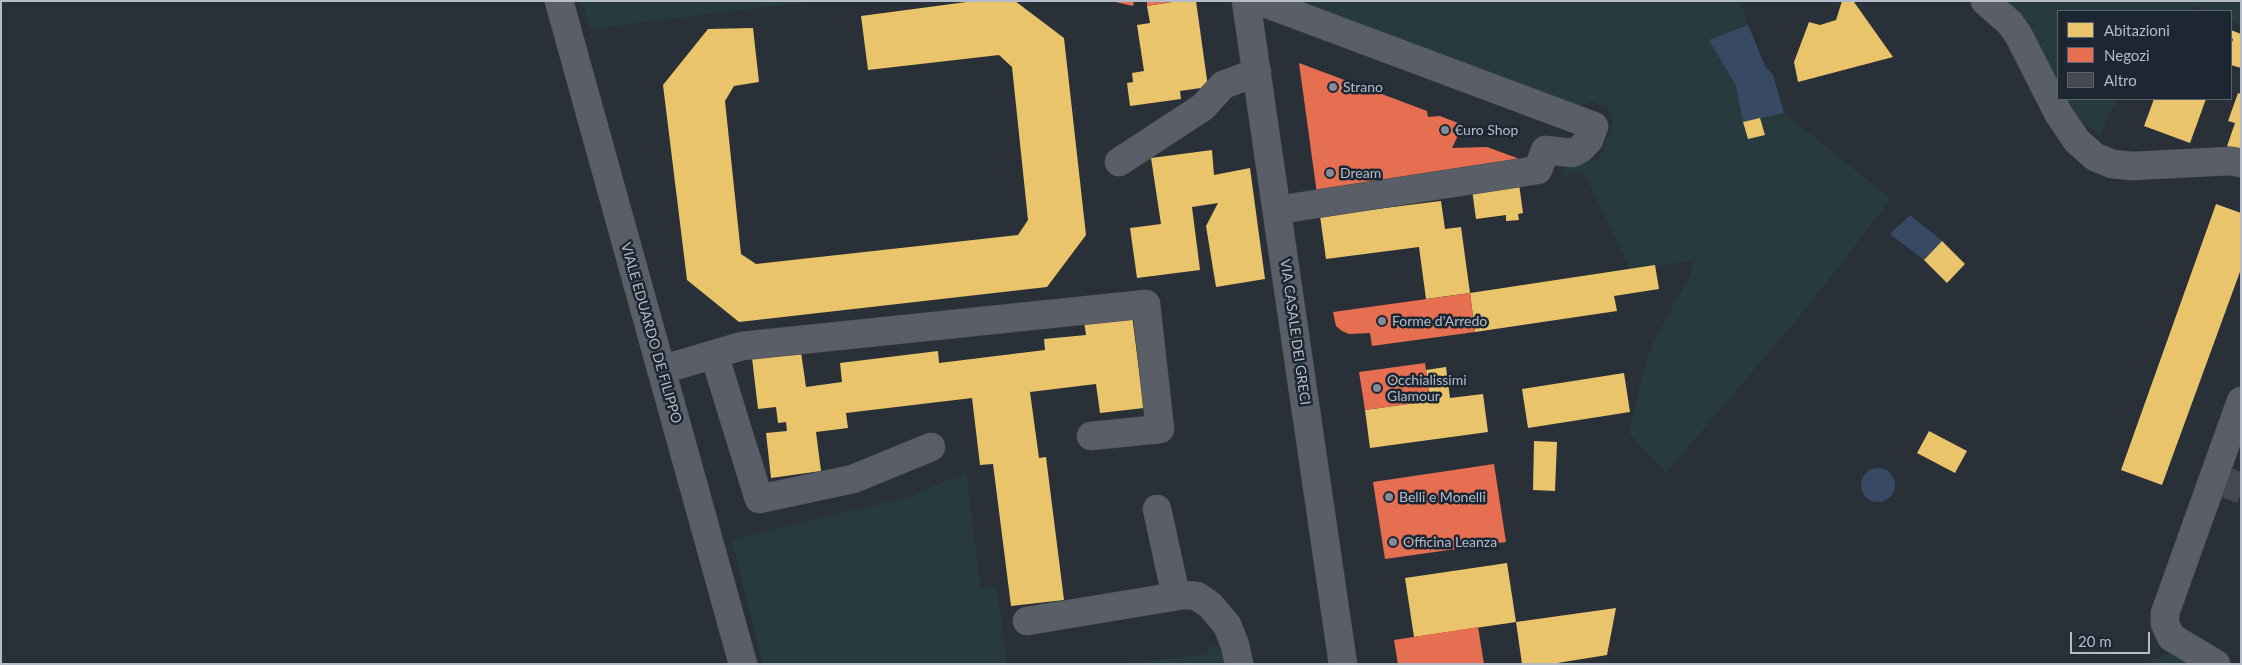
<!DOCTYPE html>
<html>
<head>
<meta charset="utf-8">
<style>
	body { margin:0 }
	#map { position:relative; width:2242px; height:665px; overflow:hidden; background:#2a3038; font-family:Lato,sans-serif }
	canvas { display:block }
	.frame { position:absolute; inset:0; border:2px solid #b4bcc9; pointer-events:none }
	.legend { position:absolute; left:2057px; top:10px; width:175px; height:90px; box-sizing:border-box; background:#1d2633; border:1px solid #59626f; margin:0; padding:6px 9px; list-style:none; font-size:15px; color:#b4bcc9 }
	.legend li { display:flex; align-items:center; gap:10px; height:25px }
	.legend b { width:25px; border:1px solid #59626f }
	.scale { position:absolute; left:2070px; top:632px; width:80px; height:22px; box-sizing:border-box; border:2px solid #b4bcc9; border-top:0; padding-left:6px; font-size:15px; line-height:18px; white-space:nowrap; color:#b4bcc9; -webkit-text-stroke:4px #1d2633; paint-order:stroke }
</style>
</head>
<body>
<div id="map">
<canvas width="2242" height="665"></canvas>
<div class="frame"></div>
<ul class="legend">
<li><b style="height:14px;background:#e9c46a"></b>Abitazioni</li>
<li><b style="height:14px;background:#e76f51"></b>Negozi</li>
<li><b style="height:14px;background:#444950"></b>Altro</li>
</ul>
<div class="scale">20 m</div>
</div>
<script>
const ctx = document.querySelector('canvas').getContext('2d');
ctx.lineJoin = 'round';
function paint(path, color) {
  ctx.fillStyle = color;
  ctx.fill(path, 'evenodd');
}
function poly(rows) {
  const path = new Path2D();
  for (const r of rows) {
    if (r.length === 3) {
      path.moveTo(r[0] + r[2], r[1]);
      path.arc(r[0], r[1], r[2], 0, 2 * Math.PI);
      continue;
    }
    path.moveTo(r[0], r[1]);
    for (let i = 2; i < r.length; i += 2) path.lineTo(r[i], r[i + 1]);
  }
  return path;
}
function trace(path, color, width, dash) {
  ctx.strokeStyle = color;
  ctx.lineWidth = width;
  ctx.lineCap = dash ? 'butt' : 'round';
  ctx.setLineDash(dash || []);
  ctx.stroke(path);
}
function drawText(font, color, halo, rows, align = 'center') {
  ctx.font = font + ' Lato,sans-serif';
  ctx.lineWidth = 5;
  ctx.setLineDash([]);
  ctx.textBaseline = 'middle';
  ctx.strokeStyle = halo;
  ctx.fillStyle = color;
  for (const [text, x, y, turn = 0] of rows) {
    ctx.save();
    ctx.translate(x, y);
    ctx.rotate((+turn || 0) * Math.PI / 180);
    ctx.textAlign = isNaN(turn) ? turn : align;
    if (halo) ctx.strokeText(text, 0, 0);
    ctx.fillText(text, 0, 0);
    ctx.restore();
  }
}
const green = poly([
	[581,1,814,1,591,29],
	[1297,1,1739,1,1765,66,1773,75,1784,113,1891,199,1805,310,1666,473,1629,433,1643,371,1655,339,1690,275,1694,261,1630,269,1584,173,1563,176,1566,164,1599,160,1613,122,1609,110,1592,101,1577,109],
	[2004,1,2037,1,2041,3,2044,1,2241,1,2241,25,2231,21,2231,11,2207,11,2195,6,2191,11,2058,11,2058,87],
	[2065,99,2120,99,2110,111,2100,136,2073,113],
	[966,472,981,590,997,588,1007,664,763,664,731,540,912,496],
	[1225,645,1230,664,1121,664,1209,654,1209,647],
	[2176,650,2192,664,2142,664]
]);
const water = poly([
	[1748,25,1765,66,1773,75,1784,113,1743,122,1736,86,1709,40],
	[1910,215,1942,241,1924,260,1890,234],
	[1878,485,17]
]);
const homes = poly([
	[974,1,1015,1,1064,38,1086,235,1047,287,739,322,687,280,663,85,708,29,753,28,759,82,734,86,725,101,741,254,756,264,1018,235,1028,220,1012,67,999,55,868,70,861,16],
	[1178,1,1196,1,1208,87,1180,91,1181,99,1130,106,1127,83,1133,82,1132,73,1144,71,1137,25,1150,23,1147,6],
	[1842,1,1854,2,1893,57,1798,82,1794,62,1809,22,1820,25,1836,20],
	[2231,30,2241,34,2241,68,2231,65,2231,46,2233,39,2231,38],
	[2238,93,2241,94,2241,151,2227,146,2235,123,2228,121],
	[2154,99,2206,99,2190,143,2144,126],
	[1760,118,1765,135,1748,139,1743,122],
	[1212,150,1214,175,1250,168,1265,279,1216,287,1206,226,1218,203,1192,207,1200,270,1137,278,1130,228,1161,224,1151,158],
	[1519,184,1523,213,1518,214,1519,220,1506,221,1506,215,1476,219,1472,190],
	[1441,201,1445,229,1461,227,1470,293,1426,299,1419,247,1326,259,1320,216],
	[2216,204,2241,213,2241,269,2162,485,2121,470],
	[1942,241,1965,264,1947,283,1924,260],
	[1655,265,1659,289,1614,296,1617,311,1475,332,1470,293],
	[1132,315,1144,408,1100,413,1096,384,1030,392,1039,458,1046,457,1064,600,1011,606,993,464,980,465,972,398,846,413,848,428,816,432,821,471,771,478,766,433,787,431,786,422,778,423,776,407,758,409,752,358,801,352,806,387,842,382,840,363,938,351,939,363,1045,350,1044,339,1086,335,1084,321],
	[1446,367,1450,398,1483,394,1488,432,1370,448,1365,410,1430,401,1426,370],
	[1624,373,1630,412,1528,428,1522,389],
	[1929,431,1967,451,1955,473,1917,453],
	[1534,441,1557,442,1555,491,1533,490],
	[1507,563,1516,622,1414,637,1405,578],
	[1616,608,1607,655,1551,664,1522,664,1516,622]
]);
const shops = poly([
	[1111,1,1134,1,1133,6],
	[1147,1,1170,1,1170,2,1147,6],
	[1299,63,1427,111,1428,117,1440,116,1463,125,1452,148,1487,147,1517,158,1518,165,1317,194],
	[1470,293,1475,332,1372,346,1370,333,1349,334,1342,331,1336,326,1333,312],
	[1425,363,1430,401,1365,410,1359,372],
	[1494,464,1506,542,1385,559,1373,482],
	[1478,627,1484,664,1398,664,1394,640]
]);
const building = poly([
	[2231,468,2241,472,2241,494,2237,503,2219,496]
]);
const minor = poly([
	[559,1,743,664],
	[1246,1,1343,664],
	[1259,1,1594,126,1589,140,1580,149,1572,153,1545,150,1538,170,1277,210],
	[1985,1,2010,23,2019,36,2058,113,2077,141,2095,157,2112,164,2132,166,2231,161,2241,163],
	[1119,162,1203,107,1223,85,1257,72],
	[714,354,759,499,853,479,931,447],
	[661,370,742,346,1146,304,1160,429,1091,436],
	[1157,509,1176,596],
	[1027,621,1184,595,1197,596,1210,605,1227,625,1235,645,1239,664],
	[2216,664,2171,637,2165,624,2165,613,2241,401]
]);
const markers = [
	[1333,87,5,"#848b96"],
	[1445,130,5,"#848b96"],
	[1330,173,5,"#848b96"],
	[1382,321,5,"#848b96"],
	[1377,388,5,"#848b96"],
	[1389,497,5,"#848b96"],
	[1393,542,5,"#848b96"]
];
const poiNames = [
	["Strano",1343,87],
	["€uro Shop",1455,130],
	["Dream",1340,173],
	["Forme d'Arredo",1392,321],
	["Occhialissimi",1387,380],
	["Glamour",1387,396],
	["Belli e Monelli",1399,497],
	["Officina Leanza",1403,542]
];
const streetNames = [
	["VIA CASALE DEI GRECI",1295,332,82],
	["VIALE EDUARDO DE FILIPPO",651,333,74]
];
paint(green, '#273a3e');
paint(water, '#384963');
paint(homes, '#e9c46a');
paint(shops, '#e76f51');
paint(building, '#444950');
trace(minor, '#484c53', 29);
trace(minor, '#5a5e66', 28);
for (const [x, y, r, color] of markers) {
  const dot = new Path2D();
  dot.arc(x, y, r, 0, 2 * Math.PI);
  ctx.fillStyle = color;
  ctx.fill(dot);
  trace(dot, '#1d2633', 2);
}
drawText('14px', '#b4bcc9', '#1d2633', poiNames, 'left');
drawText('14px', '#b4bcc9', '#1d2633', streetNames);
</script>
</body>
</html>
